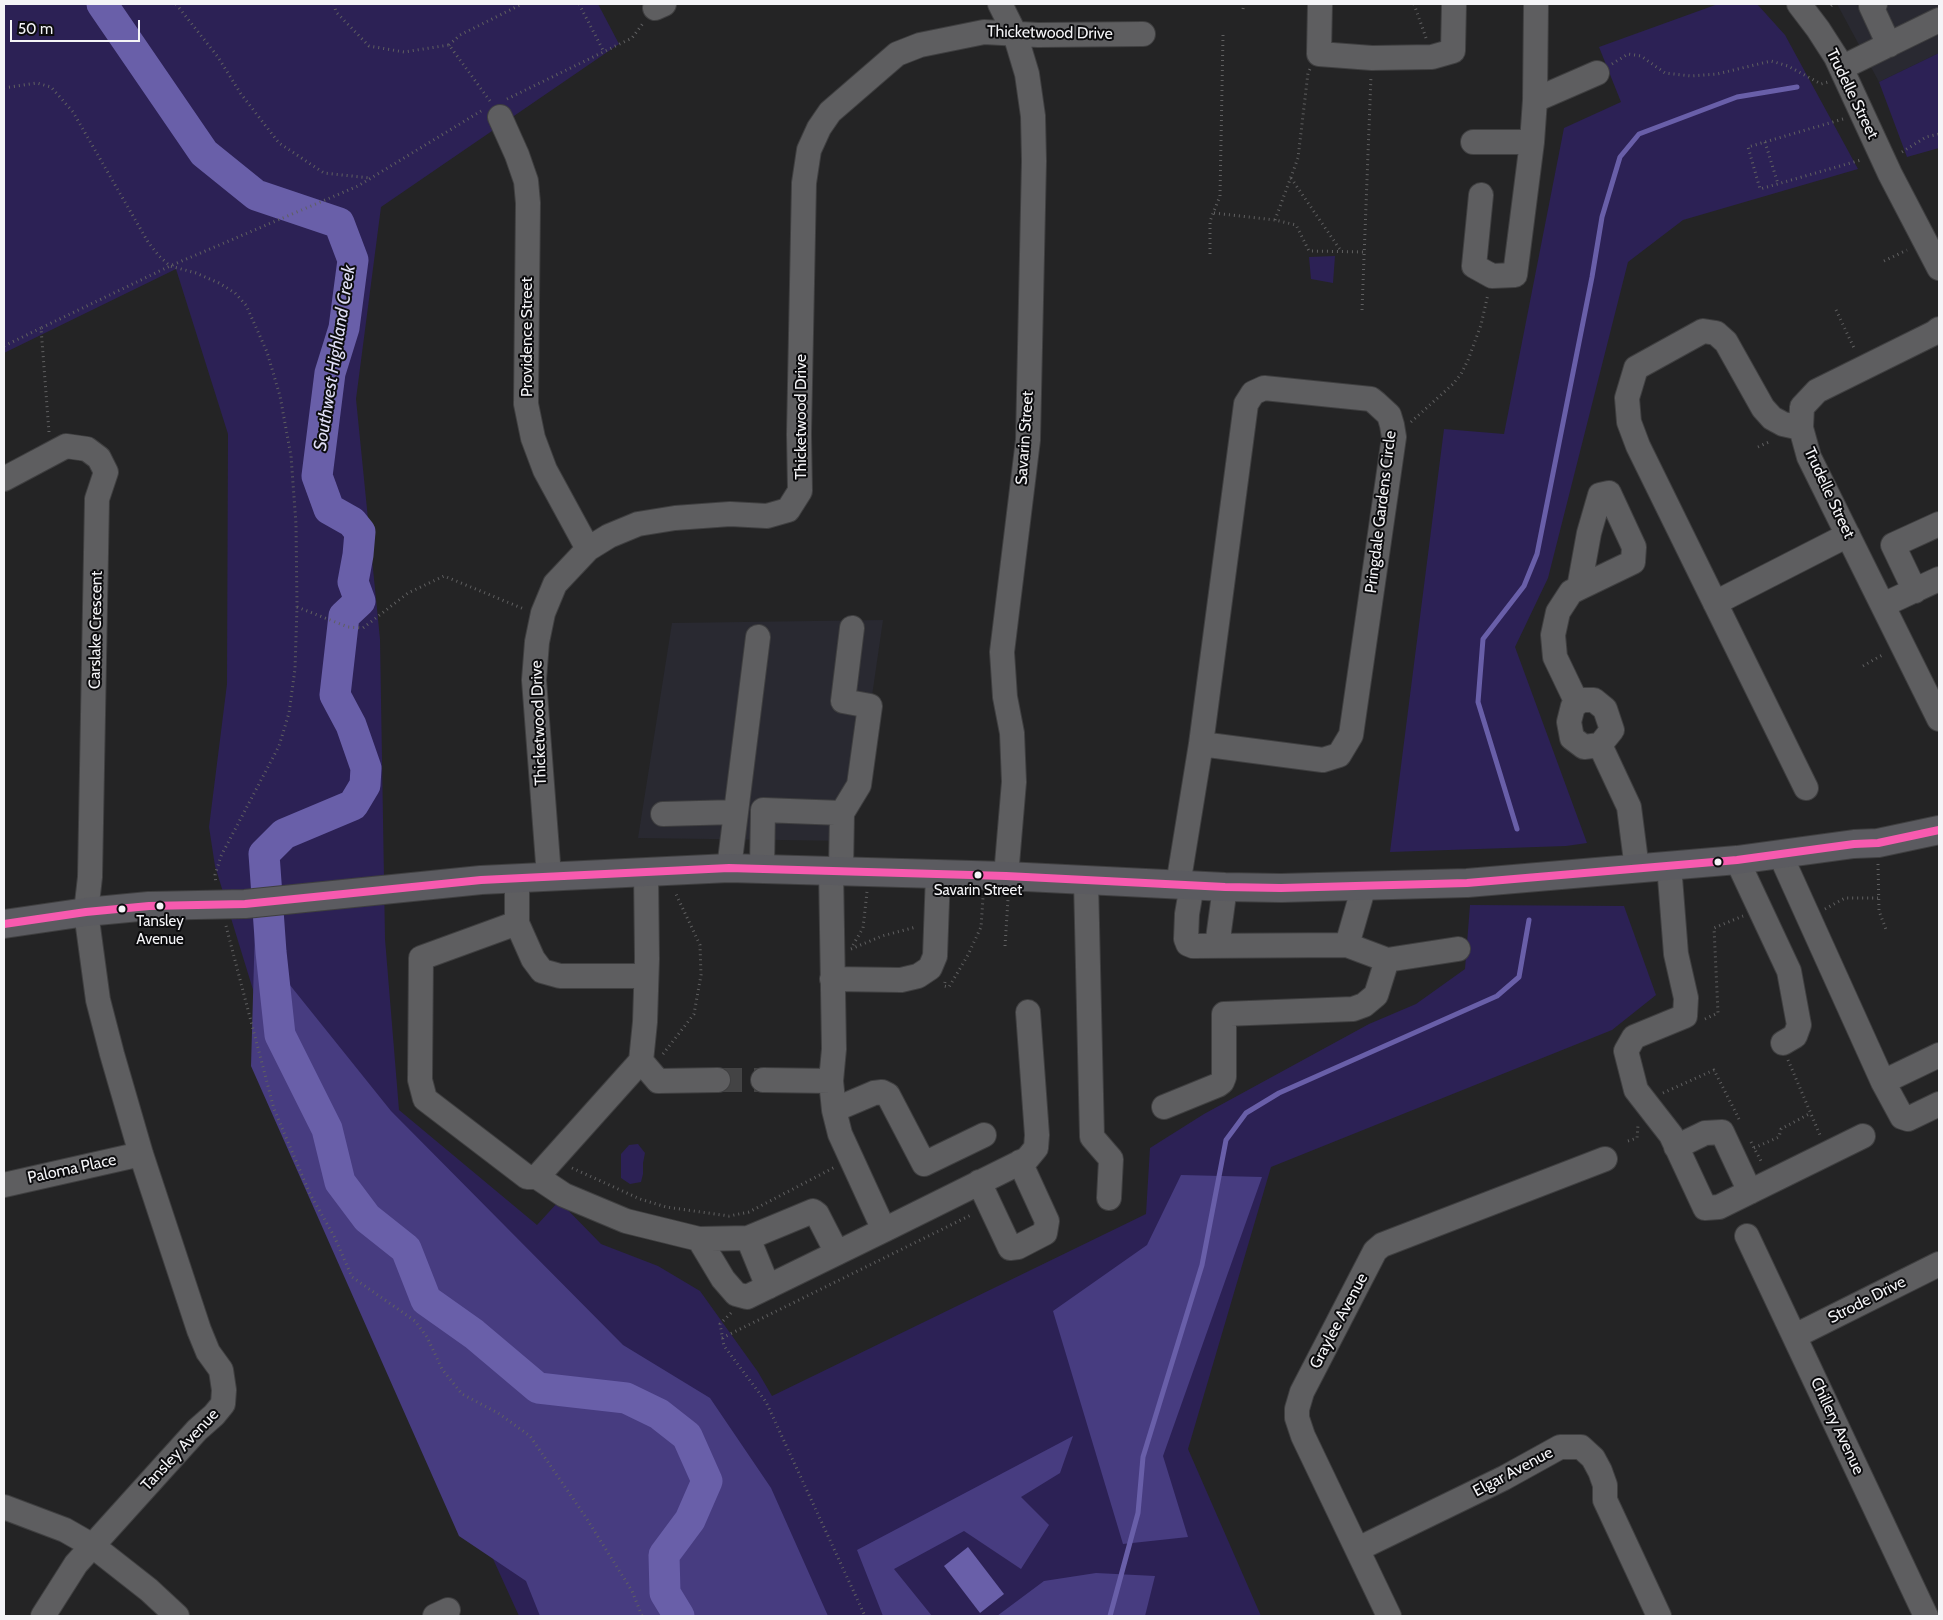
<!DOCTYPE html>
<html>
<head>
<meta charset="utf-8">
<style>
	body { margin:0 }
	#map { position:relative; width:1943px; height:1620px; overflow:hidden; background:#242425; font-family:Cabin,sans-serif }
	canvas { display:block }
	.frame { position:absolute; inset:0; border:5px solid #f4f4f7; pointer-events:none }
	.scale { position:absolute; left:10px; top:20px; width:130px; height:22px; box-sizing:border-box; border:2px solid #f4f4f7; border-top:0; padding-left:6px; font-size:15px; line-height:18px; white-space:nowrap; color:#f4f4f7; -webkit-text-stroke:4px #0c0c0e; paint-order:stroke }
</style>
</head>
<body>
<div id="map">
<canvas width="1943" height="1620"></canvas>
<div class="frame"></div>
<div class="scale">50 m</div>
</div>
<script>
const ctx = document.querySelector('canvas').getContext('2d');
ctx.lineJoin = 'round';
function paint(path, color) {
  ctx.fillStyle = color;
  ctx.fill(path, 'evenodd');
}
function poly(rows) {
  const path = new Path2D();
  for (const r of rows) {
    path.moveTo(r[0], r[1]);
    for (let i = 2; i < r.length; i += 2) path.lineTo(r[i], r[i + 1]);
  }
  return path;
}
function trace(path, color, width, dash) {
  ctx.strokeStyle = color;
  ctx.lineWidth = width;
  ctx.lineCap = dash ? 'butt' : 'round';
  ctx.setLineDash(dash || []);
  ctx.stroke(path);
}
function drawText(font, color, halo, rows, align = 'center') {
  ctx.font = font + ' Cabin,sans-serif';
  ctx.lineWidth = 4;
  ctx.setLineDash([]);
  ctx.textBaseline = 'middle';
  ctx.strokeStyle = halo;
  ctx.fillStyle = color;
  for (const [text, x, y, turn = 0] of rows) {
    ctx.save();
    ctx.translate(x, y);
    ctx.rotate((+turn || 0) * Math.PI / 180);
    ctx.textAlign = isNaN(turn) ? turn : align;
    if (halo) ctx.strokeText(text, 0, 0);
    ctx.fillText(text, 0, 0);
    ctx.restore();
  }
}
const built = poly([
	[1837,4,1939,4,1939,53,1879,82],
	[883,620,851,841,638,838,672,623]
]);
const green = poly([
	[4,4,598,4,619,44,381,207,356,399,380,639,385,939,399,1110,537,1225,559,1201,601,1244,658,1266,700,1291,758,1372,772,1396,1146,1214,1150,1148,1204,1114,1369,1024,1416,1004,1465,969,1470,905,1624,906,1656,995,1612,1030,1271,1167,1188,1449,1261,1616,519,1616,449,1462,270,1045,215,866,209,827,227,684,228,434,176,269,4,353],
	[1718,4,1757,4,1785,35,1858,169,1683,220,1628,262,1548,578,1515,647,1587,843,1566,846,1390,852,1444,429,1504,434,1564,128,1621,102,1599,47],
	[1939,53,1939,148,1907,157,1879,82],
	[1335,256,1333,283,1311,279,1309,257],
	[638,1144,645,1153,643,1163,643,1174,641,1182,630,1184,621,1178,621,1154,629,1145]
]);
const forest = poly([
	[255,927,257,944,391,1111,623,1345,710,1398,771,1488,828,1616,540,1616,526,1581,459,1536,251,1066],
	[1181,1175,1262,1177,1163,1456,1188,1537,1123,1544,1053,1311,1147,1245],
	[1073,1436,1060,1473,1021,1497,1049,1525,1021,1569,964,1531,894,1569,932,1616,883,1616,857,1550],
	[1096,1573,1155,1576,1145,1616,997,1616,1044,1581]
]);
const water = poly([
	[968,1547,1004,1594,980,1613,944,1566]
]);
const stream = poly([
	[1517,829,1478,702,1483,639,1524,586,1537,554,1592,277,1602,217,1620,157,1639,134,1737,97,1797,87],
	[1110,1616,1138,1513,1143,1457,1202,1265,1226,1140,1246,1113,1279,1093,1497,996,1519,977,1529,920]
]);
const river = poly([
	[102,4,204,153,256,195,339,223,353,260,344,328,330,373,317,476,329,509,352,522,360,532,358,555,353,582,360,601,344,616,335,695,351,725,366,768,365,785,353,805,284,834,264,854,271,952,280,1035,327,1129,340,1182,367,1218,406,1249,426,1300,474,1334,538,1388,626,1398,659,1414,687,1436,707,1481,690,1520,664,1555,665,1593,679,1616]
]);
const minorTunnel = poly([
	[718,1080,763,1080]
]);
const path = poly([
	[176,4,218,57,241,94,279,143,324,173,370,178],
	[334,4,336,12,369,46,404,52,449,45,490,101],
	[579,4,604,52],
	[1414,4,1426,38],
	[1831,6,1833,4],
	[1243,9,1244,4],
	[449,45,460,35,522,4],
	[1612,64,1628,54,1641,56,1665,73,1691,76,1717,74,1771,61,1788,66,1821,84,1828,82],
	[4,88,37,83,51,87,73,112,148,242,159,256,170,266,196,273,219,283,235,293,246,305,267,352,280,396,291,456,296,524,297,607,295,669,289,713,279,746,221,856,215,875,216,884],
	[507,99,632,38,644,22],
	[1843,119,1748,147,1760,189,1861,160],
	[1765,142,1778,184],
	[1902,152,1926,137,1939,134],
	[1291,178,1341,251],
	[1214,213,1275,220,1296,225,1309,251,1364,252],
	[1275,220,1298,158,1308,73,1310,69],
	[1210,254,1210,221,1220,196,1223,35],
	[1884,261,1907,250],
	[1362,310,1371,76],
	[1836,310,1855,350],
	[4,346,41,328],
	[1411,422,1453,384,1461,374,1468,360,1481,325,1488,294],
	[49,432,41,328,170,266,358,186,481,111],
	[1758,447,1771,441],
	[297,607,348,627,363,628,408,593,444,576,524,609],
	[1863,666,1884,654],
	[1878,864,1879,911,1887,932],
	[1825,909,1845,898,1878,898],
	[226,926,274,1109,310,1194,334,1236,352,1277,415,1321,427,1337,442,1369,462,1394,498,1413,530,1436,585,1516,632,1591,642,1616],
	[853,945,863,928,867,892],
	[1005,946,1008,899],
	[851,949,882,936,916,927],
	[945,982,944,986,949,987,968,955,981,927,983,898],
	[1705,1019,1718,1013,1714,928,1743,916],
	[663,1054,694,1014,701,975,700,945,675,892],
	[1788,1060,1820,1135],
	[1663,1093,1714,1070,1740,1121],
	[1628,1141,1637,1138,1638,1125],
	[1751,1142,1762,1163],
	[1754,1148,1779,1137,1781,1129,1811,1113],
	[572,1168,640,1199,666,1207,729,1216,749,1212,835,1167],
	[731,1313,720,1324,724,1346,766,1402,865,1616],
	[722,1338,973,1214]
]);
const minor = poly([
	[1000,4,1015,34,1027,74,1033,116,1034,161,1028,440,1002,652,1005,697,1012,733,1014,782,1006,876],
	[1320,4,1319,54,1372,58,1432,57,1453,51,1454,4],
	[1799,4,1818,29,1836,57,1890,174,1939,268],
	[1875,4,1871,6,1889,45],
	[655,8,664,4],
	[1841,68,1939,20],
	[1535,100,1597,73],
	[500,117,517,155,526,181,528,203,526,404,533,438,545,470,588,549],
	[1473,142,1532,142],
	[1481,195,1474,266,1492,276,1515,275,1532,142,1535,100,1536,4],
	[1939,329,1934,333,1817,391,1802,407,1801,428,1809,457,1939,719],
	[1801,428,1783,424,1772,418,1763,408,1726,342,1716,333,1703,331,1636,368,1627,398,1629,422,1638,446,1806,788],
	[4,479,66,446,87,449,99,458,106,472,97,499,90,877,86,912,98,1000,112,1054,141,1154,199,1330,208,1352,221,1370,224,1390,223,1404,214,1415,197,1430,76,1564,43,1616],
	[1915,591,1893,545,1939,524],
	[1715,603,1848,535],
	[1883,605,1939,579],
	[1577,703,1555,657,1553,635,1558,612,1571,592,1579,588,1633,562,1634,547,1609,493,1600,495,1589,533,1579,588],
	[1600,745,1612,730,1605,709,1594,700,1582,700,1573,706,1569,722,1572,738,1584,747,1600,745,1629,807,1637,869],
	[842,813,859,785,870,706,843,701,852,628],
	[663,814,736,812],
	[1780,854,1883,1082,1902,1117,1908,1119,1939,1104],
	[1737,860,1789,971,1799,1025,1795,1036,1783,1043],
	[1669,865,1676,954,1686,998,1685,1016,1634,1037,1626,1051,1636,1090,1671,1135,1705,1208,1719,1207,1863,1136],
	[729,868,758,637],
	[762,868,763,810,842,813,841,870],
	[549,876,534,680,537,642,543,613,555,584,588,549,609,536,638,524,675,518,730,514,767,516,788,510,800,491,799,434,804,183,809,150,819,128,830,112,897,54,920,45,984,32,1038,35,1143,34],
	[517,878,517,923,421,958,420,1080,425,1099,527,1177,537,1177,641,1061,645,1022,647,959,646,871],
	[1086,881,1092,1137,1111,1159,1109,1198],
	[1178,885,1201,744,1246,404,1253,393,1264,388,1371,399,1376,403,1389,415,1392,425,1394,437,1351,735,1339,755,1323,760,1201,744],
	[1192,885,1187,914,1186,939,1188,944,1193,946,1347,945,1364,886],
	[517,923,533,959,542,971,560,976,646,976],
	[1347,945,1387,960,1458,949],
	[1217,946,1225,887],
	[832,979,901,980,918,976,930,968,935,956,938,874],
	[641,1061,658,1081,718,1080],
	[763,1080,831,1081],
	[1883,1082,1939,1055],
	[1164,1107,1218,1085,1222,1082,1224,1077,1224,1014,1353,1009,1364,1005,1376,995,1387,960],
	[834,1110,874,1093,882,1092,888,1095,924,1164,984,1135],
	[1676,1147,1705,1133,1722,1132,1750,1192],
	[537,1177,564,1195,626,1221,699,1239,723,1279,736,1294,747,1297,884,1230,840,1134,834,1110,831,1081,834,1049,831,870],
	[979,1182,1010,1248,1018,1247,1045,1233,1047,1221,1020,1162],
	[4,1185,141,1154],
	[884,1230,1027,1159,1036,1148,1037,1135,1028,1012],
	[1747,1236,1926,1616],
	[748,1238,813,1211,817,1214,837,1253],
	[699,1239,748,1238,768,1287],
	[1795,1336,1939,1264],
	[4,1507,65,1530,93,1546,149,1590,177,1616],
	[1358,1549,1504,1478,1560,1447,1581,1447,1593,1458,1600,1471,1605,1485,1605,1500,1659,1616],
	[435,1616,448,1610],
	[1389,1616,1303,1436,1297,1418,1297,1409,1302,1392,1375,1251,1382,1245,1605,1159]
]);
const major = poly([
	[4,924,86,912,149,906,245,904,481,880,729,868,1006,876,1225,887,1281,888,1467,883,1737,860,1854,844,1878,843,1939,830]
]);
const bus1 = poly([
	[4,924,86,912,149,906,245,904,481,880,729,868,1006,876,1225,887,1281,888,1467,883,1737,860,1854,844,1878,843,1939,830]
]);
const markers = [
	[1718,862,4.5,"#f4f4f7"],
	[978,875,4.5,"#f4f4f7"],
	[160,906,4.5,"#f4f4f7"],
	[122,909,4.5,"#f4f4f7"]
];
const busNames = [
	["Savarin Street",978,891],
	["Tansley",160,922],
	["Avenue",160,940]
];
const streetNames = [
	["Thicketwood Drive",1050,33,1],
	["Trudelle Street",1852,94,64],
	["Providence Street",527,337,-90],
	["Thicketwood Drive",801,417,-90],
	["Savarin Street",1025,438,-86],
	["Trudelle Street",1829,493,65],
	["Pringdale Gardens Circle",1381,512,-83],
	["Carslake Crescent",96,630,-89],
	["Thicketwood Drive",539,723,-92],
	["Paloma Place",72,1169,-12],
	["Strode Drive",1867,1300,-27],
	["Graylee Avenue",1339,1321,-62],
	["Chillery Avenue",1837,1426,65],
	["Tansley Avenue",180,1450,-47],
	["Elgar Avenue",1513,1472,-28]
];
const waterNames = [
	["Southwest Highland Creek",335,358,-81]
];
paint(built, '#292931');
paint(green, '#2c2155');
paint(forest, '#473c80');
paint(water, '#695fa9');
trace(stream, '#695fa9', 5);
trace(river, '#695fa9', 31);
trace(minorTunnel, '#434344', 24, [24, 12]);
trace(minor, '#3f3f40', 26);
trace(major, '#3f3f40', 30);
trace(path, '#606061', 3, [1, 4]);
trace(minor, '#5e5e60', 24);
trace(major, '#5b5b60', 28);
trace(bus1, '#f75aaf', 8);
for (const [x, y, r, color] of markers) {
  const dot = new Path2D();
  dot.arc(x, y, r, 0, 2 * Math.PI);
  ctx.fillStyle = color;
  ctx.fill(dot);
  trace(dot, '#0c0c0e', 2);
}
drawText('15px', '#f4f4f7', '#0c0c0e', busNames);
drawText('16px', '#f4f4f7', '#0c0c0e', streetNames);
drawText('italic 18px', '#e0dff6', '#0c0c0e', waterNames);
</script>
</body>
</html>
